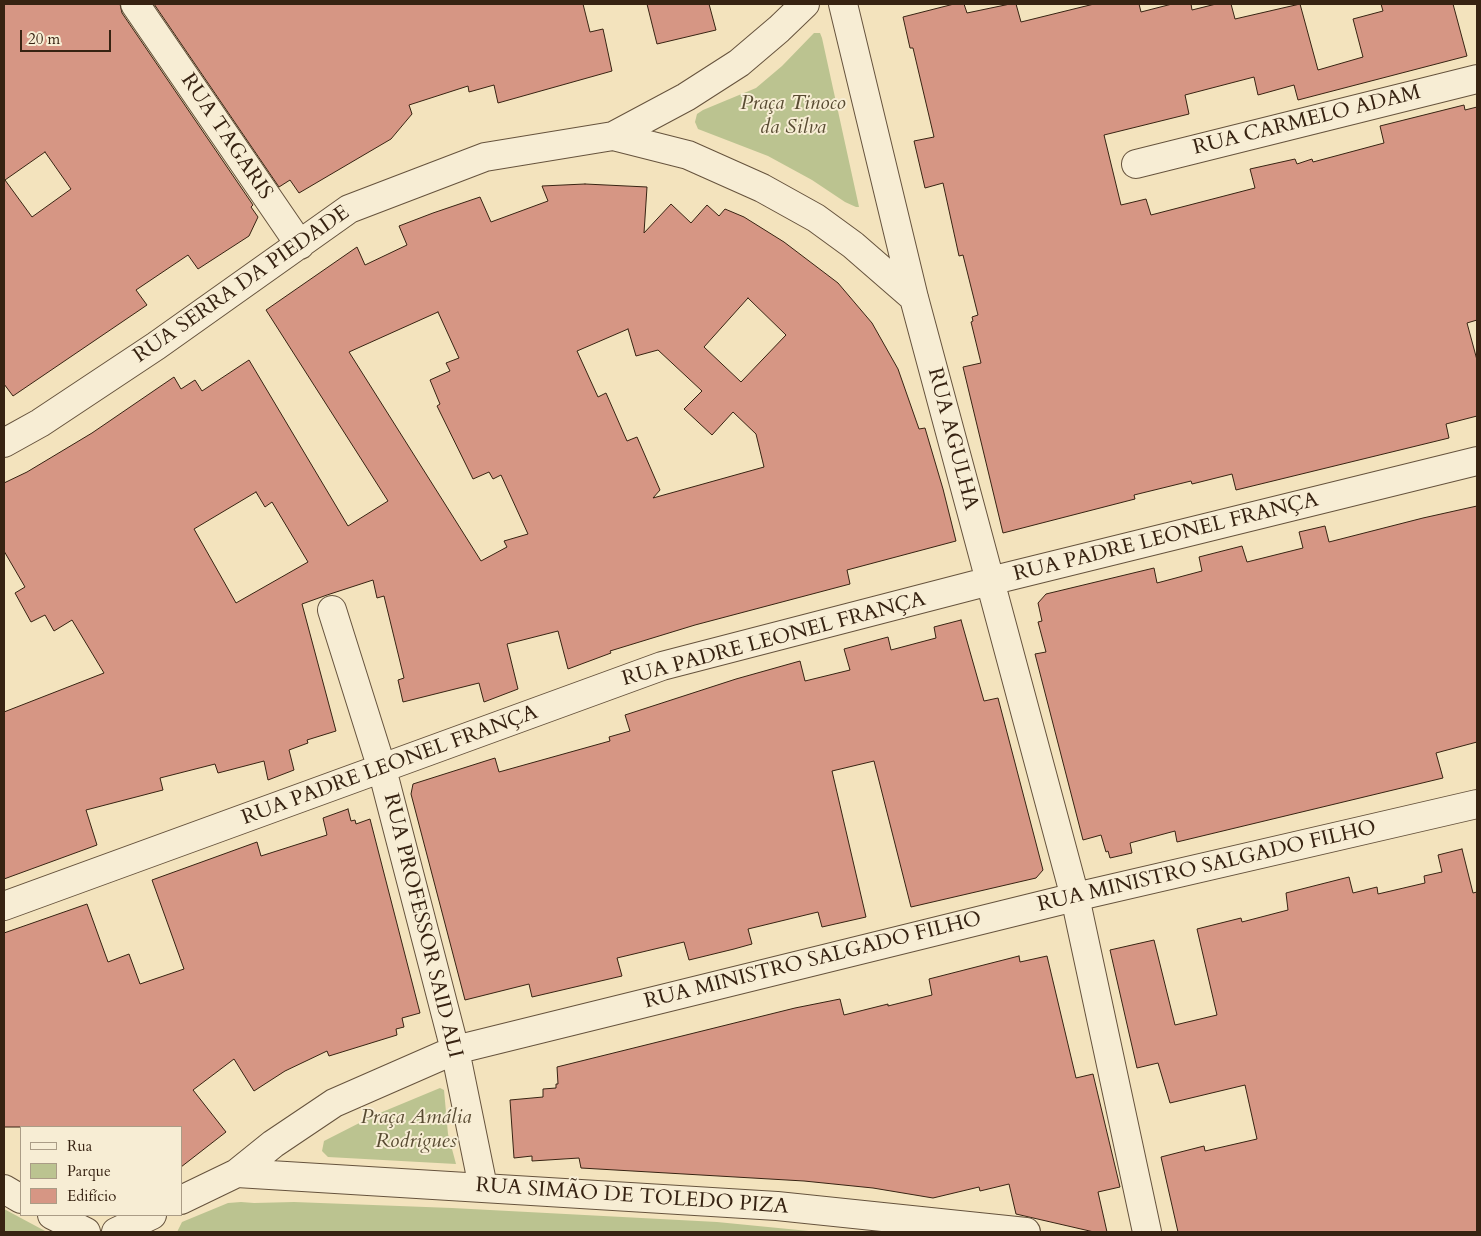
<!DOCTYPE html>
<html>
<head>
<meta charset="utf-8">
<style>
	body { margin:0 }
	#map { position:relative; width:1481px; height:1236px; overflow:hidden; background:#f3e3bd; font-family:Cardo,serif }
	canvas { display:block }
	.frame { position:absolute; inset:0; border:5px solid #372312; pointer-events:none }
	.legend { position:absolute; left:20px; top:1126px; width:162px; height:90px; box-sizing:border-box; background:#f7edd4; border:1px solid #aa9c86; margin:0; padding:6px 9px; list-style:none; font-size:15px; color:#372312 }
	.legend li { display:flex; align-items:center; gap:10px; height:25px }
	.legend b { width:25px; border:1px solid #aa9c86 }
	.scale { position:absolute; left:20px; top:30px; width:91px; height:22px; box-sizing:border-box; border:2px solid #372312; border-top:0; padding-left:6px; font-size:15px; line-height:18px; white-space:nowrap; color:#372312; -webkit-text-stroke:4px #f7edd4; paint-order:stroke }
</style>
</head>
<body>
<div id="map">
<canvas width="1481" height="1236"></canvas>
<div class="frame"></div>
<ul class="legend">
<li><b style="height:6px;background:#f7edd4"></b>Rua</li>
<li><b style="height:14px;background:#bbc390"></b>Parque</li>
<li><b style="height:14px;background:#d69684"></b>Edifício</li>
</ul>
<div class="scale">20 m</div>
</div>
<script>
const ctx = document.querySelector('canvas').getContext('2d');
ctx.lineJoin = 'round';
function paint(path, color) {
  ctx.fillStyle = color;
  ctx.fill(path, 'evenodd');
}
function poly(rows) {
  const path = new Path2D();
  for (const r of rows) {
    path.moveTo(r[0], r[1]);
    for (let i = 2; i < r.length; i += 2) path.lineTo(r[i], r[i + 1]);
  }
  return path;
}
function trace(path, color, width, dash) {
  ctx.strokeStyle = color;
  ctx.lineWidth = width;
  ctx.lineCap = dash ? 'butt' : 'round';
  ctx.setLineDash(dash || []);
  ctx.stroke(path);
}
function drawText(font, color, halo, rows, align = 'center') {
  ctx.font = font + ' Cardo,serif';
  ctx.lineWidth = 4;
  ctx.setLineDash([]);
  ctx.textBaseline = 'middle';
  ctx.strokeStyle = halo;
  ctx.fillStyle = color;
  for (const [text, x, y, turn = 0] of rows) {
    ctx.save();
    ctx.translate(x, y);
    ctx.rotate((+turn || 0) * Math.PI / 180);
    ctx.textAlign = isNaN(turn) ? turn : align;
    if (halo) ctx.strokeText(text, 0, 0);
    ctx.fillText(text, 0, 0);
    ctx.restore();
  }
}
const green = poly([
	[814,33,820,33,822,38,859,207,856,207,845,202,812,180,768,156,698,129,695,122,697,114,703,110,756,88,782,66],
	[440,1088,444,1090,448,1134,456,1164,328,1157,322,1151,324,1141,375,1115],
	[241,1202,254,1203,294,1202,452,1208,717,1222,819,1232,177,1232,182,1222,228,1203],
	[4,1209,47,1232,4,1232]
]);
const building = poly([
	[4,4,120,4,122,13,253,205,251,207,258,217,249,236,198,269,188,255,136,290,147,305,13,396,4,384,4,4],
	[45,152,71,189,32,217,5,180,45,152],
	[154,4,583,4,590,32,603,29,612,71,498,103,494,85,469,92,468,86,409,105,412,114,391,139,299,193,290,180,279,187,154,4],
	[647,4,709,4,716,30,657,44,647,4],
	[954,4,964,4,967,13,1010,4,1016,4,1021,22,1094,4,1139,4,1141,12,1172,4,1191,4,1192,10,1216,4,1231,4,1235,19,1300,4,1318,70,1363,57,1353,19,1383,11,1381,4,1453,4,1467,56,1298,100,1294,85,1258,95,1254,77,1185,95,1189,114,1104,135,1121,205,1146,199,1151,215,1255,188,1250,169,1295,159,1297,164,1312,159,1313,162,1384,143,1380,126,1464,105,1465,110,1477,107,1477,320,1467,323,1477,360,1477,416,1446,424,1449,438,1236,490,1232,474,1192,484,1191,481,1134,495,1135,499,1003,533,963,367,981,363,971,322,973,321,972,317,978,315,963,255,959,256,943,183,925,188,914,141,934,137,913,48,910,48,903,17,954,4],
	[585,184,647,187,644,233,671,204,691,223,707,205,719,216,725,209,744,217,784,242,838,283,872,323,898,369,919,429,925,428,943,489,956,541,847,570,850,584,695,625,610,651,611,653,568,669,558,631,507,644,518,689,484,702,479,683,403,702,398,680,404,678,384,596,377,598,373,580,327,595,302,604,336,731,307,740,308,743,289,750,294,770,268,780,264,761,218,773,215,764,160,778,163,790,86,810,97,845,4,879,4,712,104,673,72,620,54,631,45,615,31,622,15,593,25,587,4,551,4,483,27,472,92,433,174,377,181,389,195,380,202,391,249,360,348,526,388,501,266,310,357,247,365,265,407,245,399,226,433,213,480,197,491,222,548,201,542,186,585,184],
	[748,298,786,335,741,382,704,347,748,298],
	[438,312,459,358,446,363,450,371,430,380,440,404,437,406,473,479,489,472,493,479,501,475,528,534,504,541,507,547,481,561,349,352,438,312],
	[628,329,636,356,658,350,702,391,684,409,712,435,733,412,756,434,764,467,653,498,660,490,637,437,627,441,606,393,598,397,577,351,628,329],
	[256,492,265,507,272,502,308,562,236,603,194,529,256,492],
	[1477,506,1477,742,1436,753,1443,778,1177,842,1175,831,1130,843,1132,853,1110,858,1108,851,1106,852,1101,835,1083,840,1035,654,1046,652,1038,622,1042,621,1038,603,1046,594,1154,568,1157,583,1202,571,1199,557,1242,546,1247,562,1303,548,1299,532,1325,526,1329,542,1423,518,1477,506],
	[961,620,984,701,998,698,1043,870,1036,878,911,907,874,761,832,771,866,917,822,927,818,912,748,929,752,944,734,949,689,960,684,942,617,958,622,976,532,997,529,984,465,1000,411,794,413,784,495,758,499,772,610,741,609,737,630,731,625,715,736,679,800,661,805,681,850,670,844,649,888,637,891,650,936,638,934,627,961,620],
	[348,809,351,821,355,820,356,824,370,819,420,1013,402,1018,404,1027,396,1029,397,1035,329,1056,327,1051,285,1071,254,1091,234,1059,193,1090,226,1132,181,1167,181,1127,4,1127,4,933,87,904,108,962,129,954,140,984,184,969,152,880,257,842,261,856,327,835,323,818,348,809],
	[1462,849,1473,893,1477,892,1477,1232,1178,1232,1161,1157,1204,1146,1205,1151,1257,1139,1245,1085,1170,1103,1158,1063,1137,1068,1110,950,1154,940,1175,1025,1217,1015,1197,929,1241,918,1242,922,1288,910,1286,893,1349,877,1353,893,1377,887,1378,894,1425,883,1424,876,1442,872,1438,855,1462,849],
	[1019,956,1020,962,1047,956,1076,1078,1093,1074,1120,1187,1098,1192,1107,1232,1094,1232,1016,1214,1009,1184,980,1191,979,1187,933,1198,873,1188,804,1181,581,1168,579,1158,532,1161,532,1156,514,1158,510,1100,543,1097,543,1089,556,1088,556,1084,558,1084,557,1067,795,1008,840,999,844,1015,888,1004,888,1006,932,995,929,979,1019,956]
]);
const street = poly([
	[135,4,300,245],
	[843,4,914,298,1075,897,1147,1232],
	[613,136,688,155,762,188,816,218,853,245,914,298],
	[1136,164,1477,79],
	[4,443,40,423,156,346,349,209,485,157,613,136,686,97,739,63,779,29,805,4],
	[332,610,382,769,455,1050,483,1187],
	[4,906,662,666,990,581,1477,461],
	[237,1173,777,1206,1026,1232],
	[4,1189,21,1199],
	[181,1200,237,1173,273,1144,334,1103,455,1050,1075,897,1477,804],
	[52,1215,86,1232],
	[116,1232,152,1215]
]);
const parkNames = [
	["Praça Tinoco",793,104],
	["da Silva",793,128],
	["Praça Amália",416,1118],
	["Rodrigues",416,1142]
];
const streetNames = [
	["RUA CARMELO ADAM",1307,121,-14],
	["RUA TAGARIS",226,137,56],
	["RUA SERRA DA PIEDADE",242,285,-35],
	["RUA AGULHA",952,439,75],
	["RUA PADRE LEONEL FRANÇA",1166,538,-14],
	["RUA PADRE LEONEL FRANÇA",774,640,-15],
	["RUA PADRE LEONEL FRANÇA",390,766,-20],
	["RUA MINISTRO SALGADO FILHO",1207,867,-13],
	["RUA PROFESSOR SAID ALI",422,926,76],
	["RUA MINISTRO SALGADO FILHO",813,961,-14],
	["RUA SIMÃO DE TOLEDO PIZA",632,1197,4]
];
paint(green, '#bbc390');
paint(building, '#d69684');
trace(building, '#372312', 1);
trace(street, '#66533d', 30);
trace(street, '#f7edd4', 28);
drawText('italic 21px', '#584b32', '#f7edd4', parkNames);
drawText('21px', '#372312', '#f7edd4', streetNames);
</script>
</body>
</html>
